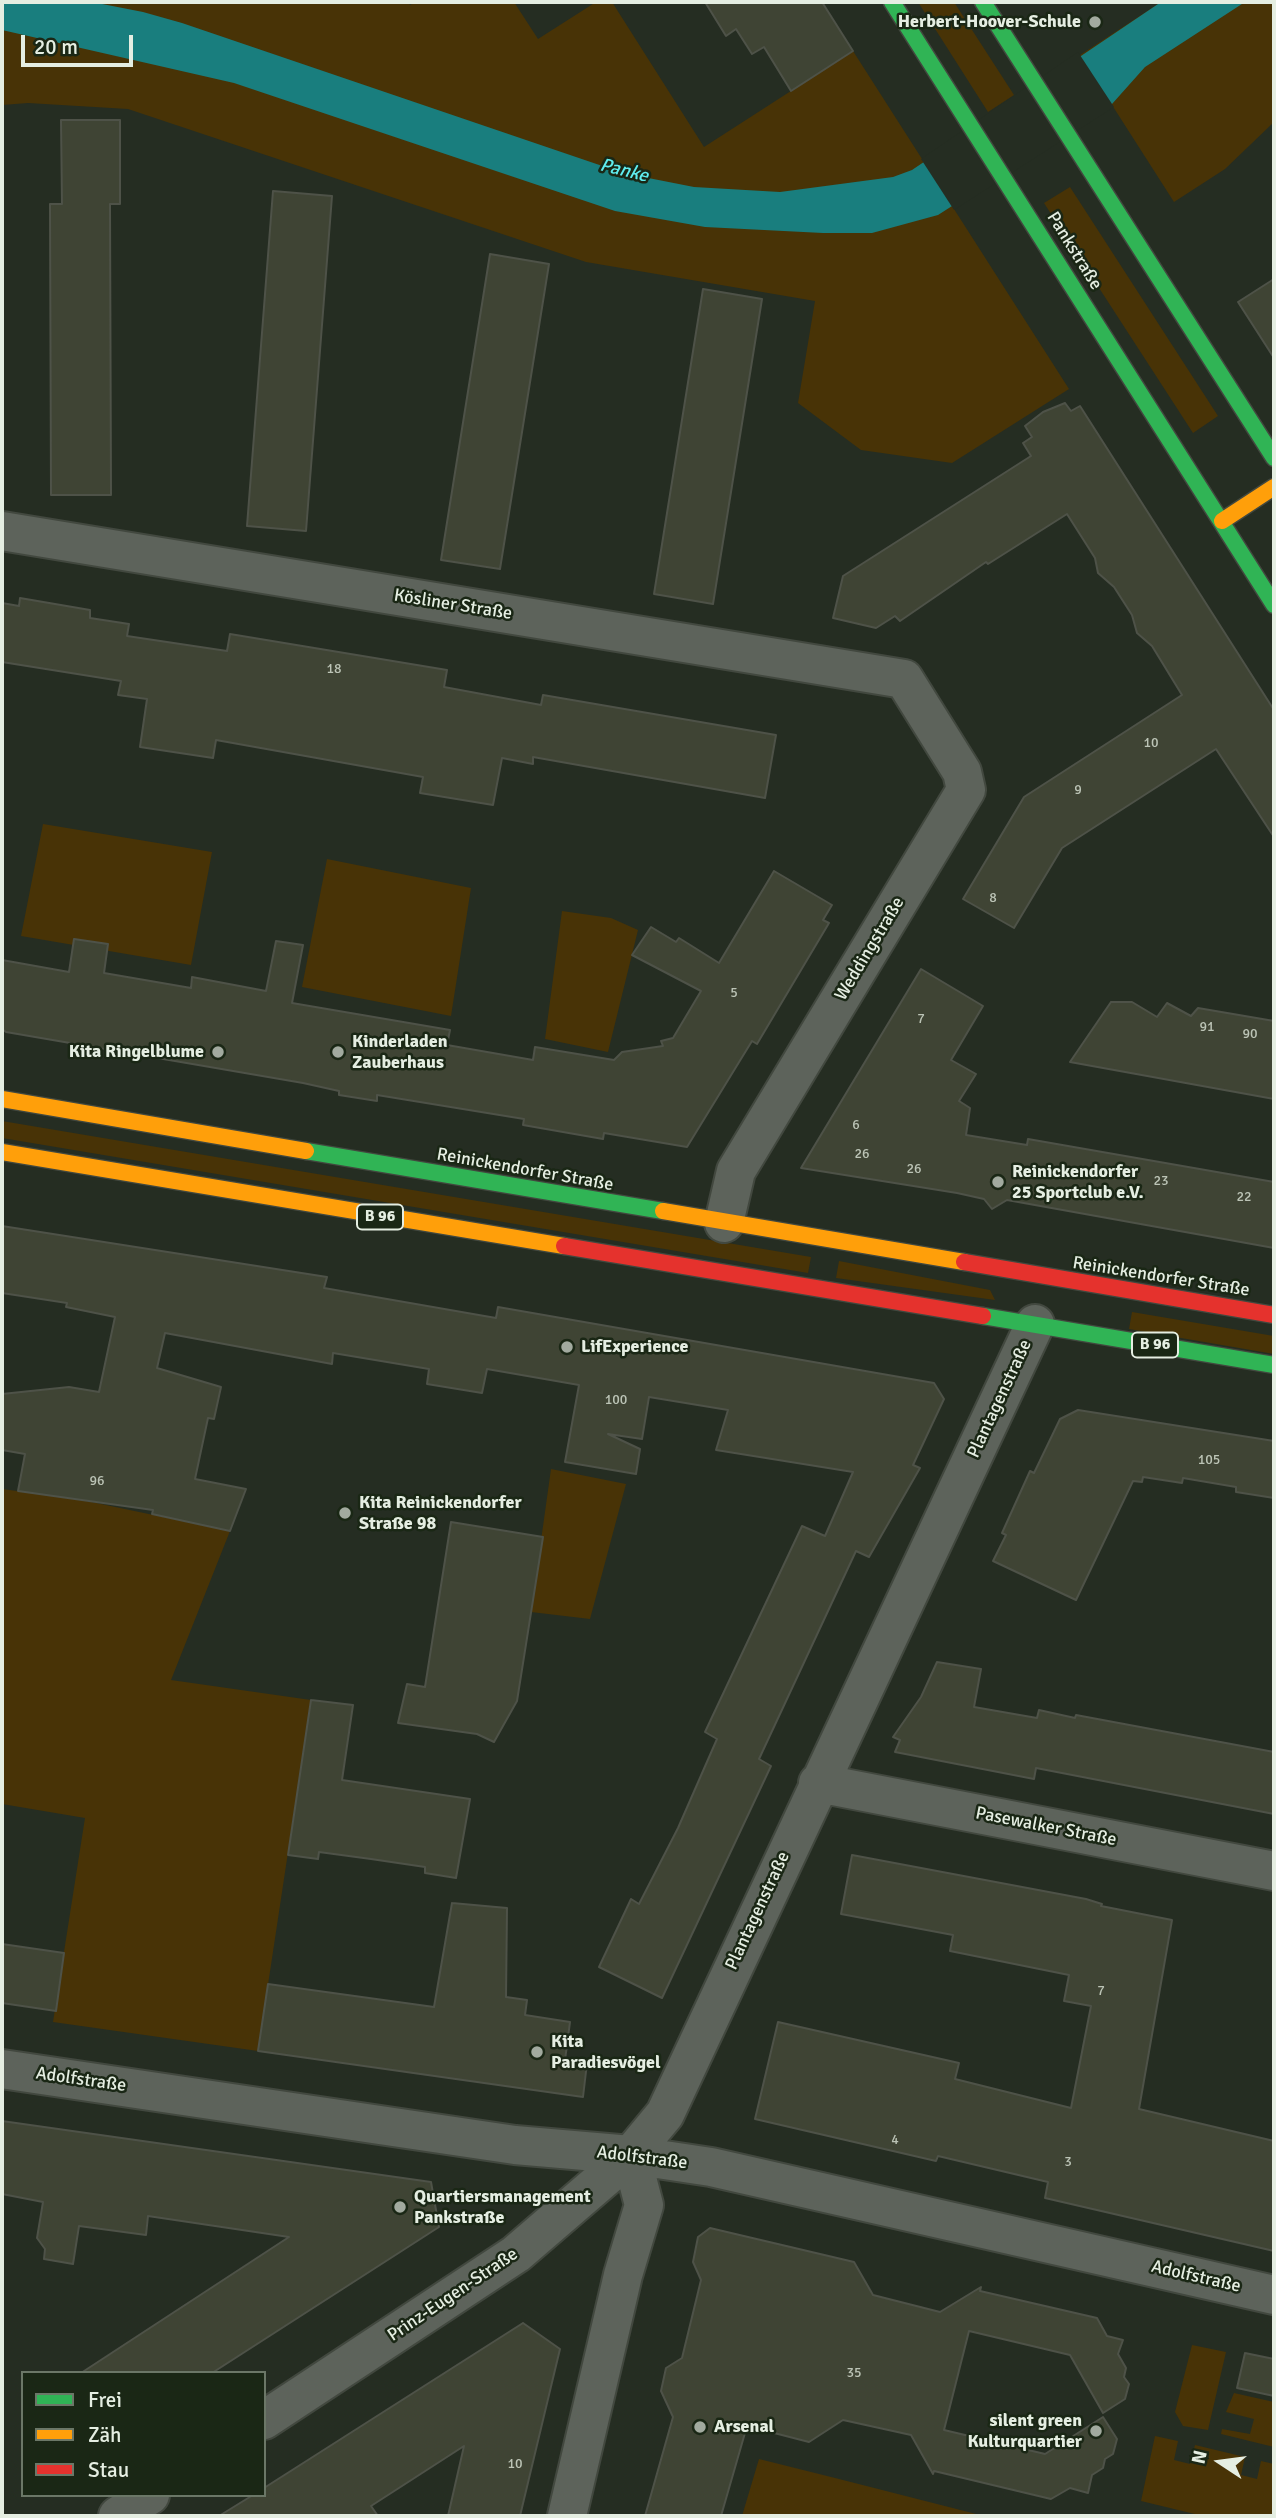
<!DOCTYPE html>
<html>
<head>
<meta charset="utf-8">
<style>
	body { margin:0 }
	#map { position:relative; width:1276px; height:2518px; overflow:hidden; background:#252d22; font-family:Signika,sans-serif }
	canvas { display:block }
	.frame { position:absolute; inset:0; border:4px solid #e5eee2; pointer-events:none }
	.legend { position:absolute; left:21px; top:2371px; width:245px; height:126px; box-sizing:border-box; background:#1a2715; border:2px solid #6b7767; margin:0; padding:9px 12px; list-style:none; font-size:21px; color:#e5eee2 }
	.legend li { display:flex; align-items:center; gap:14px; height:35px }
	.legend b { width:35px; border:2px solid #6b7767 }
	.north { position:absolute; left:1185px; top:2427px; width:70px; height:70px; -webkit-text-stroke:5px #1a2715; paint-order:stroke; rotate:283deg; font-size:19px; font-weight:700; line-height:28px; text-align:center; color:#e5eee2 }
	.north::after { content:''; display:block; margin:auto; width:24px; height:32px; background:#e5eee2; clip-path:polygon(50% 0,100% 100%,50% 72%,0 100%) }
	.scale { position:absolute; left:21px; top:35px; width:112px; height:32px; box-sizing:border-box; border:4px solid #e5eee2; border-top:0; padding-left:9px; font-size:21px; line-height:24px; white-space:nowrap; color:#e5eee2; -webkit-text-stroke:5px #1a2715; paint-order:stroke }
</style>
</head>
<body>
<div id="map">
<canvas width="1276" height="2518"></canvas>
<div class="frame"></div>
<ul class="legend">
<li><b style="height:9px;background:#30b455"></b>Frei</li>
<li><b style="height:9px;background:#ff9f0a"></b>Zäh</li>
<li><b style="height:9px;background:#e5322d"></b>Stau</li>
</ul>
<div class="north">N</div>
<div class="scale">20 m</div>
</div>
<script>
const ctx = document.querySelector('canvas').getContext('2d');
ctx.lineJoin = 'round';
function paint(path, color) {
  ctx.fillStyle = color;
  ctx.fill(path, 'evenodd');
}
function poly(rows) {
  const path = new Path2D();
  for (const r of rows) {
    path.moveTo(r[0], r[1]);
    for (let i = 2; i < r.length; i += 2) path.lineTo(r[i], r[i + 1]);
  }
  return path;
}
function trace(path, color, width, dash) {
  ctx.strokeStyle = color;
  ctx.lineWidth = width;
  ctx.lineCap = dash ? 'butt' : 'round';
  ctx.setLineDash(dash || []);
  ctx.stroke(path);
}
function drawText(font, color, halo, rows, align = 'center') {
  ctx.font = font + ' Signika,sans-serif';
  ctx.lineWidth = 5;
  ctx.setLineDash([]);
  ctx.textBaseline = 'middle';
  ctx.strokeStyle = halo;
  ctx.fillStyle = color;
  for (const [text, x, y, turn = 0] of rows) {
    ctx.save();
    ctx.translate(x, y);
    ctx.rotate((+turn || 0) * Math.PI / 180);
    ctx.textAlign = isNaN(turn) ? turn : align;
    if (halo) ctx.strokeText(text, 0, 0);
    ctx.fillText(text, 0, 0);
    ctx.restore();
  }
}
const green = poly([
	[2,2,408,2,410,5,415,2,514,2,538,39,596,2,612,2,704,147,853,51,1069,389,952,463,861,450,798,403,815,301,586,262,128,109,28,103,2,105],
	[918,2,954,2,1014,95,988,112],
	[1161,2,1274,2,1274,122,1225,169,1174,202,1080,55],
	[1070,187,1218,416,1193,433,1044,203],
	[43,824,212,852,191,965,21,936],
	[327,859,471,888,451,1016,302,987],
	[562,911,611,918,638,930,608,1052,545,1039],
	[2,1121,811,1257,808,1273,2,1138],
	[839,1261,990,1290,995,1300,836,1278],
	[1132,1312,1274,1336,1274,1354,1129,1329],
	[551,1469,626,1484,590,1619,531,1612],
	[2,1489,77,1499,230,1531,171,1680,311,1700,258,2051,53,2022,85,1818,2,1804],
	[1192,2345,1226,2352,1208,2430,1183,2426,1175,2412],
	[1234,2393,1274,2402,1274,2447,1221,2434,1222,2429,1250,2434,1254,2419,1226,2412],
	[1155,2436,1178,2441,1174,2460,1190,2464,1195,2445,1245,2457,1241,2475,1257,2479,1261,2461,1274,2464,1274,2516,1203,2516,1141,2501],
	[759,2459,839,2479,984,2516,742,2516]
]);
const water = poly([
	[2,2,92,2,143,12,182,23,623,173,694,187,780,192,893,177,912,170,1161,2,1245,2,1145,67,1112,104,938,215,872,233,823,233,705,227,615,211,234,83,2,30]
]);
const pier = poly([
	[1078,52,1114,107,954,210,921,159]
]);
const building = poly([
	[705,2,822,2,853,51,791,91,764,47,752,54,736,29,726,36,705,2],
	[61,120,120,120,120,204,110,204,111,495,51,495,50,204,62,204,61,120],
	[273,191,332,196,306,531,247,526,273,191],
	[490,254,549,264,500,569,441,560,490,254],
	[1274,279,1274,358,1238,302,1274,279],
	[703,289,762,299,713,604,654,594,703,289],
	[1065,403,1071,411,1080,406,1274,710,1274,837,1216,749,1062,848,1014,928,963,899,1024,797,1182,695,1152,646,1137,633,1132,615,1114,587,1098,573,1095,558,1067,514,988,564,986,562,900,621,895,616,876,628,833,618,843,576,1031,456,1023,443,1032,437,1025,426,1043,412,1065,403],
	[20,598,90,610,90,618,129,624,127,636,227,651,230,634,447,670,444,687,541,705,543,695,776,735,765,798,533,757,533,764,502,758,493,805,420,793,423,777,216,740,213,758,140,747,147,699,118,695,121,681,2,662,2,603,19,606,20,598],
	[774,871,832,905,823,920,829,923,757,1044,752,1041,687,1147,604,1133,603,1139,523,1125,524,1119,377,1095,377,1101,339,1095,339,1091,303,1083,6,1032,2,1029,2,960,69,972,74,939,108,944,104,973,191,988,192,977,266,991,276,941,303,945,292,1003,450,1030,447,1045,533,1060,535,1047,614,1060,622,1052,663,1046,661,1041,673,1038,701,991,632,955,651,927,676,942,679,938,719,963,774,871],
	[921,969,983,1006,951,1060,976,1074,959,1101,970,1108,966,1135,1027,1145,1028,1139,1274,1182,1274,1248,1007,1200,992,1209,984,1199,957,1193,801,1168,921,969],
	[1111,1002,1132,1002,1157,1017,1167,1003,1191,1016,1198,1008,1274,1021,1274,1099,1070,1062,1111,1002],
	[2,1226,327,1277,324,1288,496,1318,498,1307,934,1383,944,1399,913,1465,920,1468,869,1557,856,1551,759,1759,771,1766,662,1998,599,1967,631,1899,639,1904,678,1828,717,1739,705,1732,802,1526,825,1536,853,1472,716,1450,728,1410,649,1397,642,1439,608,1434,640,1449,636,1474,565,1462,579,1385,487,1369,482,1393,427,1384,429,1369,333,1353,332,1364,165,1333,157,1368,221,1387,214,1419,208,1418,195,1479,246,1489,230,1531,152,1514,153,1510,18,1491,25,1454,2,1450,2,1394,69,1387,99,1392,115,1317,66,1307,67,1303,2,1293,2,1226],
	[1078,1410,1274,1441,1274,1498,1236,1492,1236,1487,1183,1478,1182,1483,1143,1477,1142,1482,1133,1481,1076,1600,993,1561,1006,1535,1002,1533,1030,1471,1034,1473,1060,1419,1078,1410],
	[451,1522,543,1537,517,1701,494,1742,477,1734,398,1723,407,1684,425,1687,451,1522],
	[937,1662,981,1669,974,1707,1037,1718,1039,1710,1075,1718,1076,1715,1274,1752,1274,1814,1036,1768,1034,1779,895,1752,900,1740,893,1737,921,1697,937,1662],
	[311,1700,353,1705,342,1780,470,1799,456,1878,425,1873,425,1867,371,1859,319,1852,318,1859,288,1855,311,1700],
	[852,1855,1086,1899,1102,1904,1101,1906,1172,1920,1139,2109,1274,2141,1274,2251,1045,2198,1048,2182,938,2156,936,2161,755,2119,778,2022,959,2063,955,2079,1071,2108,1091,2006,1064,2001,1069,1975,950,1951,953,1935,841,1914,852,1855],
	[452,1903,507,1908,506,1997,527,2000,525,2015,570,2022,565,2060,587,2063,583,2097,258,2051,268,1984,434,2007,452,1903],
	[2,1944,64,1953,56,2011,2,2003,2,1944],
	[2,2121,431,2182,439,2227,212,2373,81,2373,289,2237,148,2216,146,2235,79,2226,73,2264,44,2259,45,2249,37,2238,43,2202,2,2194,2,2121],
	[710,2228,854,2262,873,2295,940,2312,981,2287,980,2291,1097,2318,1107,2336,1123,2340,1118,2354,1126,2368,1124,2377,1129,2384,1125,2399,1103,2413,1070,2355,969,2331,944,2430,1045,2454,1103,2417,1117,2439,1113,2454,1105,2459,1103,2468,1092,2475,1088,2493,1070,2488,1051,2499,934,2471,933,2474,911,2435,843,2420,809,2442,747,2426,721,2516,645,2516,673,2417,661,2391,666,2368,682,2358,701,2280,693,2262,698,2237,710,2228],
	[523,2323,560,2349,520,2516,448,2516,464,2446,371,2506,378,2516,219,2516,253,2495,264,2495,264,2488,523,2323],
	[1245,2353,1274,2359,1274,2396,1237,2388,1245,2353]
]);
const street = poly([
	[2,531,904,679,962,772,966,790,736,1171,724,1223],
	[818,1783,1274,1871],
	[2,2069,515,2145,631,2155,711,2167,1274,2295],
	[264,2420,516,2254,631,2155,665,2114,1035,1324],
	[118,2516,150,2495],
	[567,2516,623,2275,644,2205,631,2155]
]);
const fast = poly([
	[892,2,1274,605],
	[983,2,1274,458],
	[306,1151,663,1211],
	[983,1316,1274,1365]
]);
const slow = poly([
	[1222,521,1274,487],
	[2,1099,306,1151],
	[2,1152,564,1246],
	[663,1211,964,1262]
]);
const jam = poly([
	[564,1246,983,1316],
	[964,1262,1274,1315]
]);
const markers = [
	[1095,22,7,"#a2aa9f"],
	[218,1052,7,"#a2aa9f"],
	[338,1052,7,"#a2aa9f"],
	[998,1182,7,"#a2aa9f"],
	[567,1347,7,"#a2aa9f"],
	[345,1513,7,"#a2aa9f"],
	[537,2052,7,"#a2aa9f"],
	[400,2207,7,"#a2aa9f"],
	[700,2427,7,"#a2aa9f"],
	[1096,2431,7,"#a2aa9f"]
];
const numberNames = [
	["18",334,669],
	["10",1151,743],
	["9",1078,790],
	["8",993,898],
	["5",734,993],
	["7",921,1019],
	["91",1207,1027],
	["90",1250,1034],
	["6",856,1125],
	["26",862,1154],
	["26",914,1169],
	["23",1161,1181],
	["22",1244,1197],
	["100",616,1400],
	["105",1209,1460],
	["96",97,1481],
	["7",1101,1991],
	["4",895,2140],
	["3",1068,2162],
	["35",854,2373],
	["10",515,2464]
];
const shields = [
	[380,1217,46],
	[1155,1345,46]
];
const shieldNames = [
	["B 96",380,1217],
	["B 96",1155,1345]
];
const poiNames = [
	["Herbert-Hoover-Schule",1081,22,"right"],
	["Kinderladen",352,1042],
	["Zauberhaus",352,1063],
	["Kita Ringelblume",204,1052,"right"],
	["Reinickendorfer",1012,1172],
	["25 Sportclub e.V.",1012,1193],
	["LifExperience",581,1347],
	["Kita Reinickendorfer",359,1503],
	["Straße 98",359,1524],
	["Kita",551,2042],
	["Paradiesvögel",551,2063],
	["Quartiersmanagement",414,2197],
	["Pankstraße",414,2218],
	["silent green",1082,2421,"right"],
	["Kulturquartier",1082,2442,"right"],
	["Arsenal",714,2427]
];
const streetNames = [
	["Pankstraße",1074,251,58],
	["Kösliner Straße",453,605,9],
	["Weddingstraße",870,949,-59],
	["Reinickendorfer Straße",525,1170,10],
	["Reinickendorfer Straße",1161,1277,9],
	["Plantagenstraße",1000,1399,-65],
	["Pasewalker Straße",1046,1827,11],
	["Plantagenstraße",758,1911,-65],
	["Adolfstraße",81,2080,8],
	["Adolfstraße",642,2158,7],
	["Adolfstraße",1196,2277,13],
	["Prinz-Eugen-Straße",453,2295,-34]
];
const waterNames = [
	["Panke",624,171,14]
];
paint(green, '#483306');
paint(water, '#197e7e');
paint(pier, '#252d22');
paint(building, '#3f4434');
trace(building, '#4e5248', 2);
trace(street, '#42483f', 42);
trace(fast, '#42483f', 19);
trace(slow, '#42483f', 19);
trace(jam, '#42483f', 19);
trace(street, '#5d635b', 38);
trace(fast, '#30b455', 16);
trace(slow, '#ff9f0a', 16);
trace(jam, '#e5322d', 16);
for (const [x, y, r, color] of markers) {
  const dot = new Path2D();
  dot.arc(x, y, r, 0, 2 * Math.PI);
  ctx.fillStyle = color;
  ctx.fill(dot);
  trace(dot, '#1a2715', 2.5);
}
drawText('14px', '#bcc4b6', null, numberNames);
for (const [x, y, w] of shields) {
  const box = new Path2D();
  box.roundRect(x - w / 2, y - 12.5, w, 25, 5);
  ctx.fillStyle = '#1a2715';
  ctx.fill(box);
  trace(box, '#e5eee2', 2);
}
drawText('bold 16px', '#e5eee2', null, shieldNames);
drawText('bold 18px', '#e5eee2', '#1a2715', poiNames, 'left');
drawText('18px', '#e5eee2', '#1a2715', streetNames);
drawText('italic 19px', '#5fedef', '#1a2715', waterNames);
</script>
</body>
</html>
